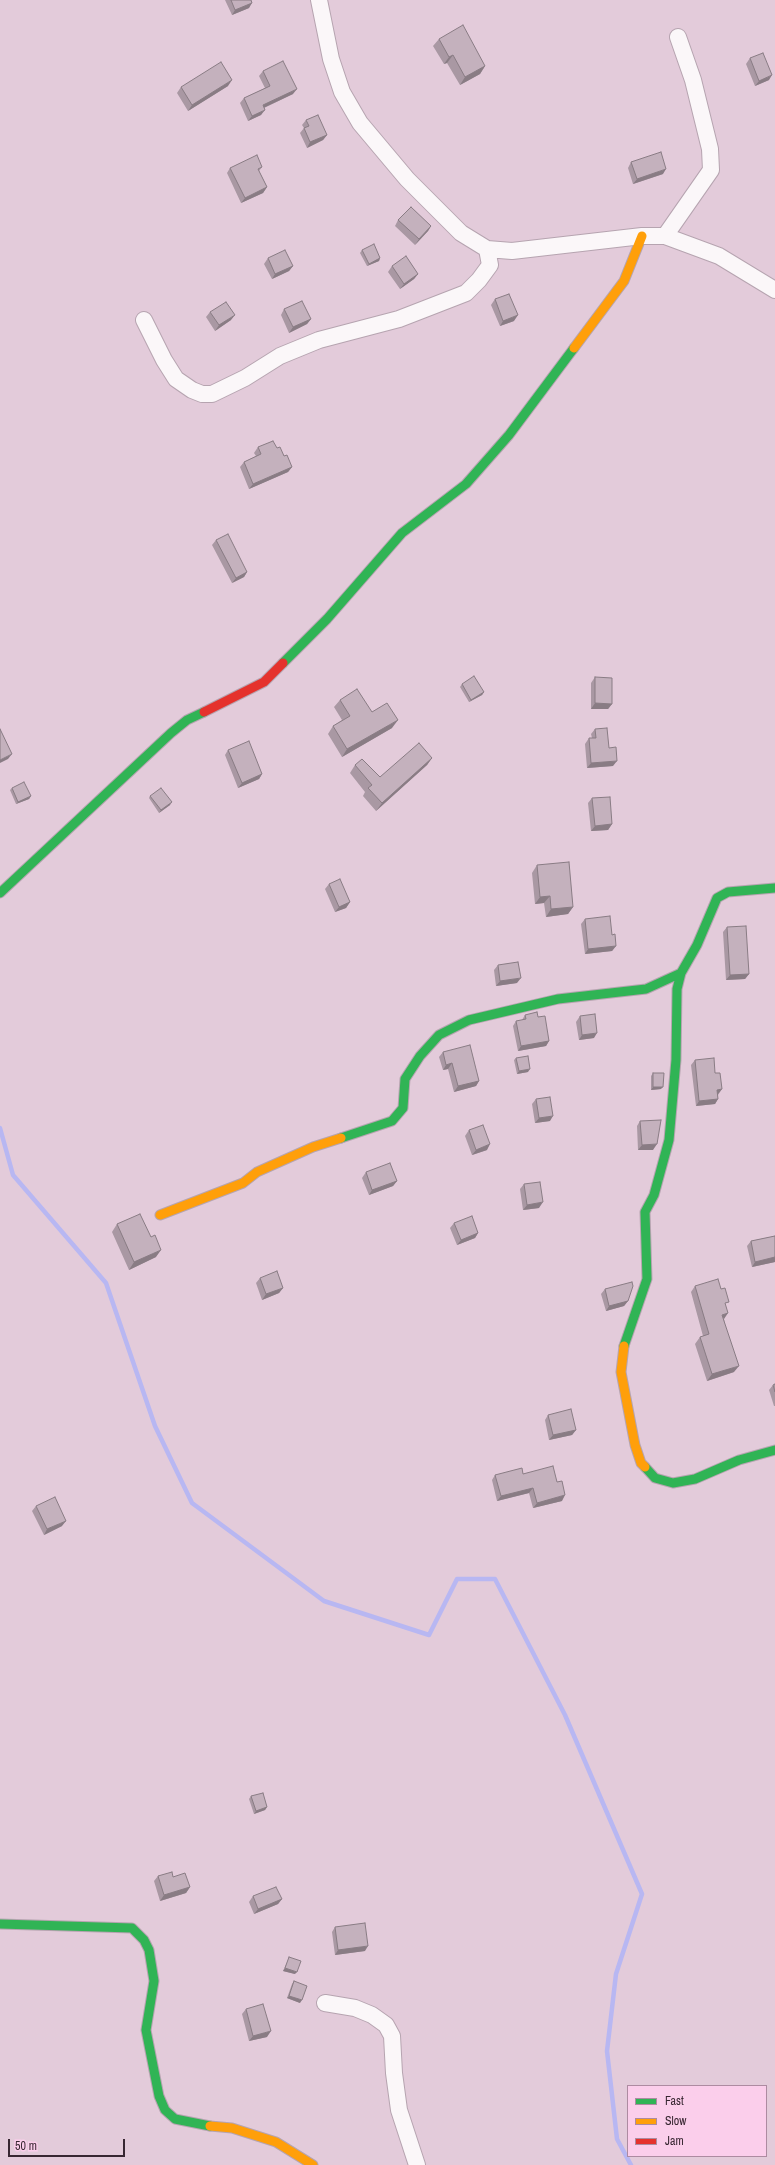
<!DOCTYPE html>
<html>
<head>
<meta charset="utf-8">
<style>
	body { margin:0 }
	#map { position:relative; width:775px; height:2165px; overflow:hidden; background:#e3cbda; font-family:"Archivo Narrow",sans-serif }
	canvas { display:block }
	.legend { position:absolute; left:627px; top:2085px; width:140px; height:72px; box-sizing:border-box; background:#fbceeb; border:1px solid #ad8ba1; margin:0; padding:5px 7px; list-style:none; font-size:12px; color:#382732 }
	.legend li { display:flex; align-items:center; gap:8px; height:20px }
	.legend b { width:20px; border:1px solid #ad8ba1 }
	.scale { position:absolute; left:8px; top:2139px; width:117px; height:18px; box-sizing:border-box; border:2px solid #382732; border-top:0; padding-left:5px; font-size:12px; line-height:14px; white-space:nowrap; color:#382732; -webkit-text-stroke:3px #fbceeb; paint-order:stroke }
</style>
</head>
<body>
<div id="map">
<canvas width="775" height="2165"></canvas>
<ul class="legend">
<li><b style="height:5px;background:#30b455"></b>Fast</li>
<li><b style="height:5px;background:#ff9f0a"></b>Slow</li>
<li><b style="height:5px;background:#e5322d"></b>Jam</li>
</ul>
<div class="scale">50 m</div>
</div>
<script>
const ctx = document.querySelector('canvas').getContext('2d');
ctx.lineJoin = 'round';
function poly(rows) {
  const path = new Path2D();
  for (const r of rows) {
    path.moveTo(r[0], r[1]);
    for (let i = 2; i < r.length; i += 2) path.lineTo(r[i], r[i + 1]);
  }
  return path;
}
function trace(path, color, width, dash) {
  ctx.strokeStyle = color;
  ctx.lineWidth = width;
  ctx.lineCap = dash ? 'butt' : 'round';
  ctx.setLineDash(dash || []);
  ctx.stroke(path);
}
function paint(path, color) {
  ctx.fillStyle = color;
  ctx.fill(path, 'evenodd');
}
const stream = poly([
	[0,1128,13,1175,106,1283,155,1426,192,1503,324,1601,429,1635,457,1579,495,1579,565,1715,642,1894,616,1974,607,2051,617,2139,631,2165]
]);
const street = poly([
	[319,0,331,59,342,92,360,123,407,179,461,233,487,249,512,251,642,236,665,236,719,256,775,290],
	[665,236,711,170,710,149,693,80,678,37],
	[144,320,164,360,176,379,192,390,202,394,212,394,245,378,280,356,319,340,399,319,466,293,479,280,490,265,487,249],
	[325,2003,355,2008,372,2015,386,2025,392,2036,394,2073,399,2110,417,2165]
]);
const fast = poly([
	[283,663,327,619,402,533,466,484,509,435,574,348],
	[0,893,171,733,187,720,204,712],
	[341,1138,392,1121,403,1108,405,1079,420,1056,439,1035,469,1020,558,999,646,989,681,973],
	[624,1346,647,1279,645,1212,654,1195,669,1140,676,1060,677,989,681,973,697,945,717,898,728,892,775,888],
	[645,1467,655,1478,673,1483,695,1479,739,1460,775,1450],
	[0,1924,132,1928,144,1940,149,1950,154,1981,146,2030,159,2096,165,2110,175,2119,210,2126]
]);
const slow = poly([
	[574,348,624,281,642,236],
	[160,1215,243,1183,257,1172,313,1147,341,1138],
	[624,1346,621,1372,635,1445,641,1463,645,1467],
	[210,2126,232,2128,276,2142,313,2165]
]);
const jam = poly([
	[204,712,264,682,283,663]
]);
const wall = poly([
	[225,0,251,0,249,8,232,15],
	[439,39,485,66,480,74,460,85,447,63,444,64,433,46],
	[750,58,769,80,755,86,746,64],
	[263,71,293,94,264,108,261,115,248,121,240,103,244,98,265,88,259,76],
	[228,86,188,111,177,93,181,87],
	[306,120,327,135,323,140,307,148,300,133,304,128,302,125],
	[631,162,663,174,633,184,628,168],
	[262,167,259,171,267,187,263,193,241,203,227,173,230,168],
	[398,220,431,226,428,231,415,245,395,226],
	[362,250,380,258,379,261,367,266,360,253],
	[268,258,293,266,289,271,272,279,264,264],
	[392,266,418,274,414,279,400,289,388,272],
	[495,299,514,321,500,326,491,305],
	[284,309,311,319,307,324,289,333,281,315],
	[210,312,231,320,215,331,206,317],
	[258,447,277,448,292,467,288,472,249,489,240,467,244,462,256,456,254,453],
	[216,540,247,572,244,577,232,583,212,545],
	[595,677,612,704,608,709,591,709,591,683],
	[462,684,484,692,482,695,469,702,460,687],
	[340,700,372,712,392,728,342,757,328,734,333,726,342,720,334,707],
	[595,729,609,748,613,766,587,768,585,744,589,738,592,738,591,734],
	[228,750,262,774,259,779,238,788,225,755],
	[432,758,427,765,376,811,363,796,365,792,350,773,355,765,380,777],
	[12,788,31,796,29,799,16,804,10,790],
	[150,796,170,805,159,813,149,798],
	[592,798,612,824,608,830,591,831,588,803],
	[537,865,573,907,568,914,546,917,544,903,535,904,532,873],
	[329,884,350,902,346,908,335,912,325,889],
	[585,919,612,935,616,946,612,951,585,954,581,924],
	[727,927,749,974,745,979,726,980,723,932],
	[498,965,517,983,496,986,494,970],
	[525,1015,538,1017,549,1041,546,1046,518,1051,513,1026,516,1021,522,1020],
	[580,1016,594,1038,579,1040,576,1022],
	[443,1052,479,1081,476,1086,454,1092,448,1069,443,1070,439,1057],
	[516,1058,528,1072,517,1074,514,1060],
	[695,1060,715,1073,722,1089,718,1095,718,1099,715,1104,696,1106,691,1065],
	[653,1073,661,1089,651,1090,651,1076],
	[536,1099,550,1121,535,1123,532,1104],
	[640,1121,653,1150,638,1150,637,1126],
	[469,1130,487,1150,472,1155,465,1136],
	[366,1172,397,1181,393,1186,369,1195,362,1178],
	[524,1184,539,1208,523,1210,520,1189],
	[454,1223,478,1233,475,1238,457,1245,450,1228],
	[117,1224,156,1257,129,1270,112,1232],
	[775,1236,775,1262,752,1267,747,1246,751,1241],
	[260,1278,283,1288,279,1293,262,1300,256,1283],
	[695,1286,726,1306,724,1319,734,1372,707,1381,695,1344,700,1337,703,1336,691,1292],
	[605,1289,628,1301,624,1306,606,1311,601,1294],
	[775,1384,775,1406,774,1406,769,1390,773,1385],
	[548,1415,576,1430,572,1435,549,1440,545,1420],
	[523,1474,562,1501,533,1508,529,1493,497,1501,492,1480,495,1475],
	[36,1506,62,1526,44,1535,32,1511],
	[251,1796,267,1807,265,1810,254,1814,249,1799],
	[158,1876,173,1877,190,1887,186,1893,160,1901,154,1881],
	[253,1896,282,1899,278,1904,254,1914,249,1902],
	[335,1927,365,1951,335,1955,332,1932],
	[289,1957,295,1974,283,1971,288,1960],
	[294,1981,300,2003,287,1998,292,1984],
	[246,2009,267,2037,249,2041,242,2014]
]);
const shadedWall = poly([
	[252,3,249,8,232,15,235,10],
	[453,55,447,63,444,64,449,57],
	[485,66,480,74,460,85,465,77],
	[772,75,769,80,755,86,759,81],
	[232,80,228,86,188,111,192,105],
	[297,89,293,94,259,110,263,105],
	[265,110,261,115,248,121,252,116],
	[327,135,323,140,307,148,310,142],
	[666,169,663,174,633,184,637,179],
	[267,187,263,193,241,203,245,198],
	[431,226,428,231,415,245,419,239],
	[380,258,379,261,367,266,369,264],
	[293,266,289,271,272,279,275,274],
	[418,274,414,279,400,289,404,284],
	[235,315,231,320,215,331,219,325],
	[518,315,514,321,500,326,503,321],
	[311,319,307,324,289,333,293,327],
	[292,467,288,472,249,489,253,484],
	[247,572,244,577,232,583,236,578],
	[484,692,482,695,469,702,471,700],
	[595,703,612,704,608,709,591,709],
	[398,720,392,728,342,757,347,749],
	[12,754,8,759,0,763,0,760],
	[432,758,427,765,376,811,382,803],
	[617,761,613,766,587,768,591,763],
	[262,774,259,779,238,788,242,783],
	[31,796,29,799,16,804,18,802],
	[172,802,170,805,159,813,161,810],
	[612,824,608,830,591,831,595,826],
	[550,896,544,903,535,904,540,897],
	[350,902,346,908,335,912,339,907],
	[573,907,568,914,546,917,551,909],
	[616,946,612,951,585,954,588,949],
	[749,974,745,979,726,980,730,975],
	[521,978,517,983,496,986,500,981],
	[597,1033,594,1038,579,1040,582,1035],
	[549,1041,546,1046,518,1051,521,1046],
	[452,1063,448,1069,443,1070,446,1065],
	[530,1069,528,1072,517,1074,519,1071],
	[479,1081,476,1086,454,1092,458,1086],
	[653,1087,663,1087,661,1089,651,1090],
	[722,1089,718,1094,713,1095,717,1090],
	[718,1099,715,1104,696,1106,699,1101],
	[553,1116,550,1121,535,1123,539,1118],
	[490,1144,487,1150,472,1155,476,1150],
	[657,1144,653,1150,638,1150,642,1145],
	[397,1181,393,1186,369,1195,372,1190],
	[543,1202,539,1208,523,1210,527,1205],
	[478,1233,475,1238,457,1245,461,1240],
	[161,1250,156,1257,129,1270,134,1262],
	[775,1257,775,1262,752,1267,755,1262],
	[283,1288,279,1293,262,1300,266,1294],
	[628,1301,624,1306,606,1311,609,1306],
	[728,1313,724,1319,722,1315],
	[739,1366,734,1372,707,1381,712,1374],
	[576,1430,572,1435,549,1440,553,1435],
	[533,1488,529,1493,497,1501,501,1496],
	[565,1495,562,1501,533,1508,537,1503],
	[66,1521,62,1526,44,1535,47,1529],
	[267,1807,265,1810,254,1814,256,1811],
	[190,1887,186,1893,160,1901,164,1895],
	[282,1899,278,1904,254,1914,258,1909],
	[368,1946,365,1951,335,1955,338,1950],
	[285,1968,297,1972,295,1974,283,1971],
	[289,1996,302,2000,300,2003,287,1998],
	[271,2031,267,2037,249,2041,253,2036]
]);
const building = poly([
	[231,0,251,0,252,3,235,10,231,0],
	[463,25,485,66,465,77,453,55,449,57,439,39,463,25],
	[763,53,772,75,759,81,750,58,763,53],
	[283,61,297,89,263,105,265,110,252,116,244,98,270,86,263,71,283,61],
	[221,62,232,80,192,105,181,87,221,62],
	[318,115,327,135,310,142,304,128,309,126,306,120,318,115],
	[661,152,666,169,637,179,631,162,661,152],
	[257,155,262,167,258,169,267,187,245,198,230,168,257,155],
	[411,207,431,226,419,239,398,220,411,207],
	[374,244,380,258,369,264,362,250,374,244],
	[285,250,293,266,275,274,268,258,285,250],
	[406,256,418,274,404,284,392,266,406,256],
	[509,294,518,315,503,321,495,299,509,294],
	[302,301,311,319,293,327,284,309,302,301],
	[226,302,235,315,219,325,210,312,226,302],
	[273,441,277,448,280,447,284,456,287,455,292,467,253,484,244,462,261,454,258,447,273,441],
	[228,534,247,572,236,578,216,540,228,534],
	[474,676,484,692,471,700,462,684,474,676],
	[595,677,612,678,612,704,595,703,595,677],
	[357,689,372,712,387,703,398,720,347,749,333,726,350,716,340,700,357,689],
	[607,728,609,748,616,747,617,761,591,763,589,738,596,738,595,729,607,728],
	[0,729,12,754,0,760,0,729],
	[249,741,262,774,242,783,228,750,249,741],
	[419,743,432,758,382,803,368,788,372,785,355,765,362,759,380,777,419,743],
	[24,782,31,796,18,802,12,788,24,782],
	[161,788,172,802,161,810,150,796,161,788],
	[610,797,612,824,595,826,592,798,610,797],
	[569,862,573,907,551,909,550,896,540,897,537,865,569,862],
	[340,879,350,902,339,907,329,884,340,879],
	[610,916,612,935,615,934,616,946,588,949,585,919,610,916],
	[746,926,749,974,730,975,727,927,746,926],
	[518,962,521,978,500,981,498,965,518,962],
	[537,1012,538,1017,545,1016,549,1041,521,1046,516,1021,526,1019,525,1015,537,1012],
	[595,1014,597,1033,582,1035,580,1016,595,1014],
	[470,1045,479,1081,458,1086,452,1063,446,1065,443,1052,470,1045],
	[528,1056,530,1069,519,1071,516,1058,528,1056],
	[714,1058,715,1073,720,1073,722,1089,717,1090,718,1099,699,1101,695,1060,714,1058],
	[653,1073,664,1073,663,1087,653,1087,653,1073],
	[550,1097,553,1116,539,1118,536,1099,550,1097],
	[661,1120,657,1144,642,1145,640,1121,661,1120],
	[483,1125,490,1144,476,1150,469,1130,483,1125],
	[390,1163,397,1181,372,1190,366,1172,390,1163],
	[540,1182,543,1202,527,1205,524,1184,540,1182],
	[140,1214,151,1237,155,1235,161,1250,134,1262,117,1224,140,1214],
	[472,1216,478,1233,461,1240,454,1223,472,1216],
	[775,1236,775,1257,755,1262,751,1241,775,1236],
	[277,1271,283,1288,266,1294,260,1278,277,1271],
	[718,1279,721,1289,725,1288,729,1302,725,1303,728,1313,722,1315,739,1366,712,1374,700,1337,709,1334,695,1286,718,1279],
	[632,1282,633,1286,628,1301,609,1306,605,1289,632,1282],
	[775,1384,775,1392,773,1385,775,1384],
	[571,1409,576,1430,553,1435,548,1415,571,1409],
	[553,1466,557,1482,562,1481,565,1495,537,1503,533,1488,501,1496,495,1475,522,1468,523,1474,553,1466],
	[55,1497,66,1521,47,1529,36,1506,55,1497],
	[263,1793,267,1807,256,1811,251,1796,263,1793],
	[172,1872,173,1877,185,1873,190,1887,164,1895,158,1876,172,1872],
	[276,1887,282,1899,258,1909,253,1896,276,1887],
	[365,1923,368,1946,338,1950,335,1927,365,1923],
	[289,1957,301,1961,297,1972,285,1968,289,1957],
	[294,1981,307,1986,302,2000,289,1996,294,1981],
	[263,2004,271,2031,253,2036,246,2009,263,2004]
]);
trace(stream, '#b8b7f2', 4.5);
trace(street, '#b6a4b0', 18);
trace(fast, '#b6a4b0', 11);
trace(slow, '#b6a4b0', 11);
trace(jam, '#b6a4b0', 11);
trace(street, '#fbf7f9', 16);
trace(fast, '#30b455', 9);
trace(slow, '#ff9f0a', 9);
trace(jam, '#e5322d', 9);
paint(wall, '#a998a3');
paint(shadedWall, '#897c84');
paint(building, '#c4b1bd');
trace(building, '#897c84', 1);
</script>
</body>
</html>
